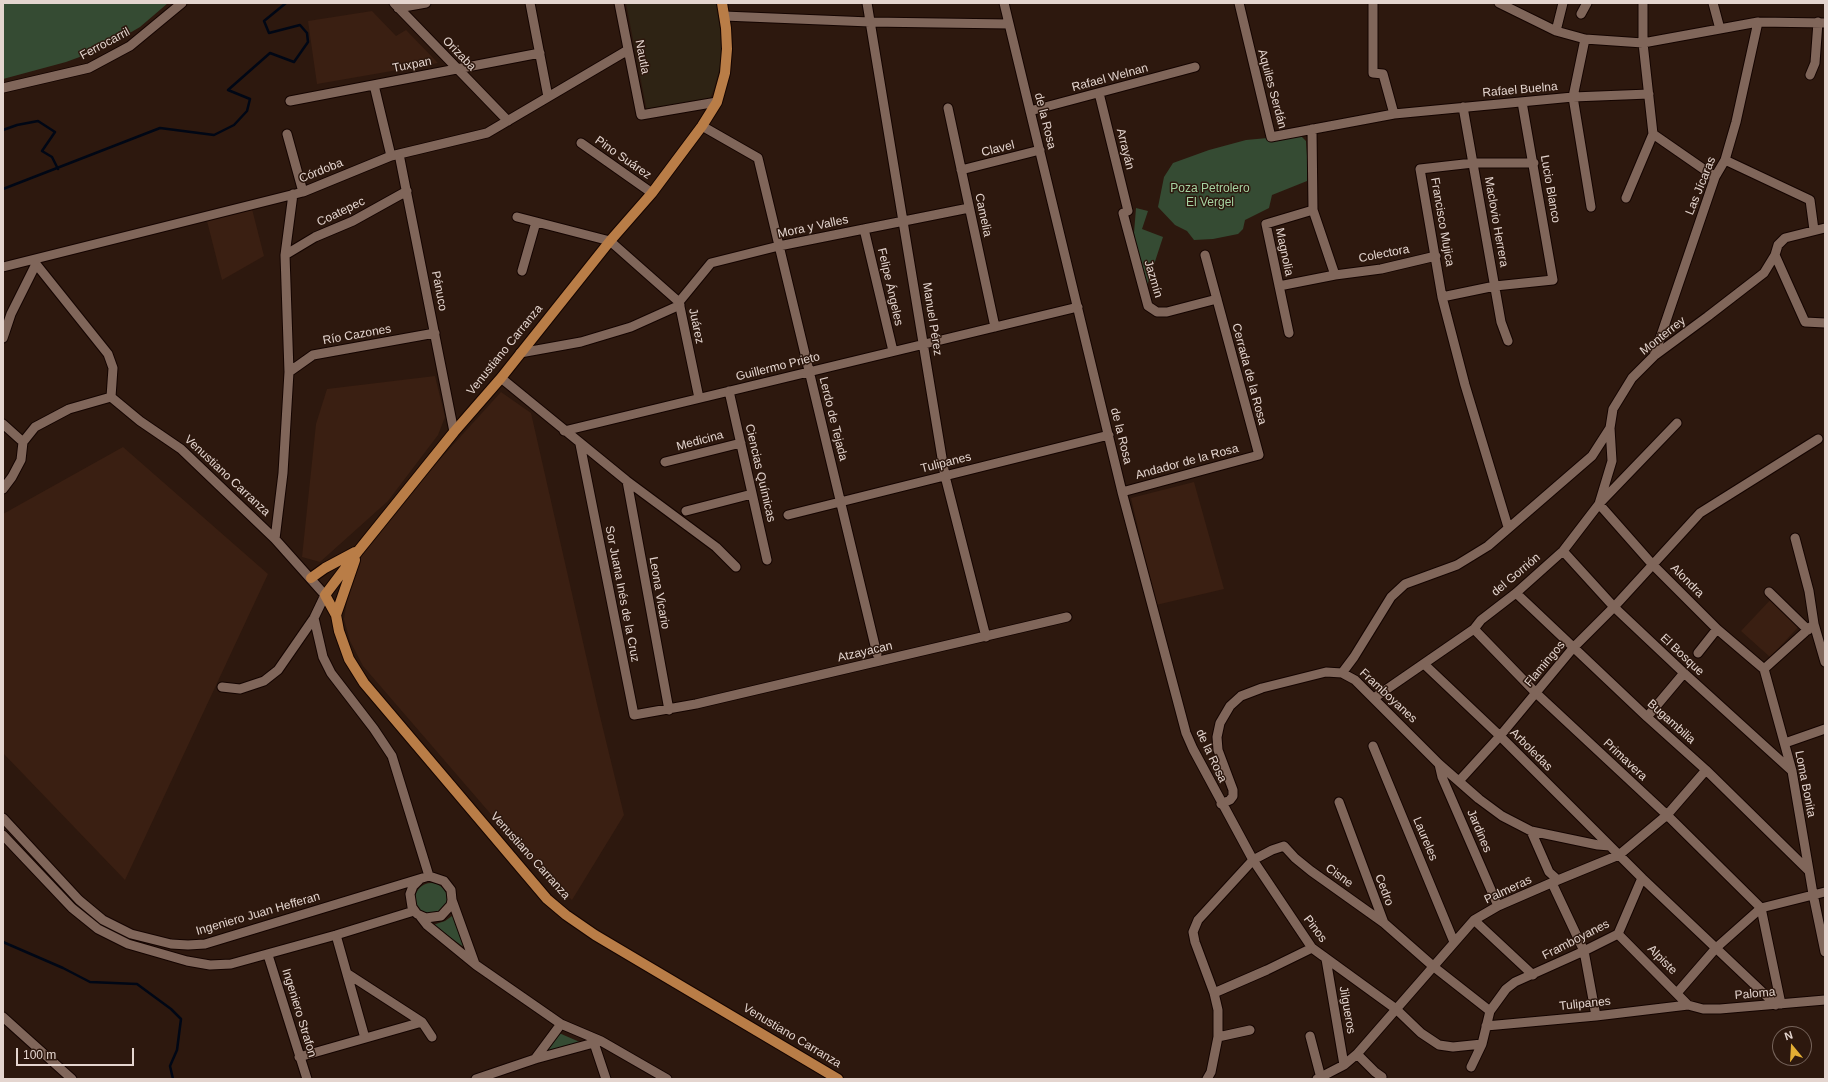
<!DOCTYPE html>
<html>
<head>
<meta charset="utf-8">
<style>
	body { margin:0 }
	#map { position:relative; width:1828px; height:1082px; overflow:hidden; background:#2d180e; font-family:Arial,sans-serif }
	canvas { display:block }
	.frame { position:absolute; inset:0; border:4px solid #e4d5cf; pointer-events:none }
	.north { position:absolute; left:1772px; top:1026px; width:40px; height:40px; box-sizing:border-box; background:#2d180e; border:1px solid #76645b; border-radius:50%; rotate:342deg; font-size:11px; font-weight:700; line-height:16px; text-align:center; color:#e4d5cf }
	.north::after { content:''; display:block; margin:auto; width:14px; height:18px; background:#e3ae34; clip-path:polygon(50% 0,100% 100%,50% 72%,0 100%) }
	.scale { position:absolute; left:16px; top:1048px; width:118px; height:18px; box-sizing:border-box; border:2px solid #e4d5cf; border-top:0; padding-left:5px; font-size:12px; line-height:14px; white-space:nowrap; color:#e4d5cf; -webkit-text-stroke:3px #2d180e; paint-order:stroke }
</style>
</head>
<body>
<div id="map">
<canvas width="1828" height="1082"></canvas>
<div class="frame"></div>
<div class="north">N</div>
<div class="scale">100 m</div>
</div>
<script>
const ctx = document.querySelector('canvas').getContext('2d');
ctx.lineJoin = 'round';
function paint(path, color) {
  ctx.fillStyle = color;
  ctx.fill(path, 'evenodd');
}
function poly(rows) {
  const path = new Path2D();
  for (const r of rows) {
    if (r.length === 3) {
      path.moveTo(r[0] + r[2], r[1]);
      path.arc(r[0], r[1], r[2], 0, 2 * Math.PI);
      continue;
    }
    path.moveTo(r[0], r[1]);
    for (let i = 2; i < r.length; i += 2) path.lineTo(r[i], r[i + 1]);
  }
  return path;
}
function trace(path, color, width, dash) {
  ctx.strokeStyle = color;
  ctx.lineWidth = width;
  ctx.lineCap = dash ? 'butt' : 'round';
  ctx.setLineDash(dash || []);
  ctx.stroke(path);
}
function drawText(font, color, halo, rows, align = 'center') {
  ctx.font = font + ' Arial,sans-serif';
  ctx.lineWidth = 3;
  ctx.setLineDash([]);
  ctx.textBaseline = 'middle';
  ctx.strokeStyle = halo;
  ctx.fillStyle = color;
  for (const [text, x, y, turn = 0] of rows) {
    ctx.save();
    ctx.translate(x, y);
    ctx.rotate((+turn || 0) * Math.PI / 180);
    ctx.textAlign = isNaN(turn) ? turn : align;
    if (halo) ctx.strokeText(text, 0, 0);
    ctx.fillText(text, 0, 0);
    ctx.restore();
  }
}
const built = poly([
	[372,11,396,36,406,30,438,63,317,84,308,21],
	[252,209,264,256,222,280,207,221],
	[435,376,445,417,438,435,388,501,320,562,302,557,316,424,327,389],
	[501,392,531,413,597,704,624,815,572,900,533,863,363,666,350,641,344,619,349,589,359,561,373,533],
	[123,447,268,574,125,880,3,753,3,514],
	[1194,482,1224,589,1156,605,1131,498],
	[1773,597,1805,620,1770,657,1741,631]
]);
const industrial = poly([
	[626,3,716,3,721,35,722,60,714,89,707,106,648,117]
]);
const green = poly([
	[3,3,168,3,140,27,104,48,66,62,3,79],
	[1300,135,1306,141,1308,170,1307,181,1272,195,1269,208,1245,220,1243,229,1238,234,1213,239,1194,240,1187,231,1175,225,1158,207,1164,177,1173,163,1209,150,1246,140],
	[1136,208,1148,211,1142,229,1163,237,1147,286,1140,271,1134,233],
	[431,899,16],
	[452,916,453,916,465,948,433,925,445,921],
	[559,1033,582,1043,545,1054]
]);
const stream = poly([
	[3,130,17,125,38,121,55,132,42,151,52,157,58,169],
	[3,189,160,128,214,135,234,125,247,111,250,99,228,90,270,53,294,62,308,42,307,33,300,25,269,33,264,21,286,3],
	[3,942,63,968,90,982,137,984,171,1009,181,1019,177,1050,170,1066,173,1079]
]);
const minor = poly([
	[394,3,508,121],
	[530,3,548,97],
	[619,3,641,115,717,102],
	[867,3,945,476,986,637],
	[1004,3,1122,492,1186,733,1193,749,1253,860,1312,948,1396,1009,1421,1033,1439,1045,1453,1047,1482,1044],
	[1239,3,1271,137,1394,114,1573,97,1649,94],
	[1373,3,1373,73,1383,74,1394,114],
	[1499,3,1556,31,1585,39,1643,43,1758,22,1825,23],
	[1713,3,1720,29],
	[398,8,426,3],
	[1581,14,1587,3],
	[724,16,870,22,1009,24],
	[1556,31,1563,3],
	[1585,39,1573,97,1591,207],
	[1810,75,1815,63,1818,22],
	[374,85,391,156],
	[3,88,89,68,130,46,182,3],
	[1099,93,1128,211],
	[290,101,540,53],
	[1463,107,1501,322,1508,341],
	[948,108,995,327],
	[1030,111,1195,67],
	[702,126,758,158,877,654],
	[1312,129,1313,210,1335,275],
	[287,134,303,192],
	[1653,134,1715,177],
	[581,143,652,193],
	[399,154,454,432],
	[1725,160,1810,200,1814,230],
	[961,170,1040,150],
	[1626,198,1653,134,1643,43,1643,3],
	[1123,213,1148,306,1157,312,1167,312,1217,299],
	[517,217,610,241,679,302,699,398],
	[864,229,893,351],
	[285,255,315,237,353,221,407,191],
	[1775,255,1805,322,1825,323],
	[36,264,108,354,113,368,111,397,140,421,181,449,275,539,325,595,314,618,278,670,264,681,240,689,222,687],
	[3,267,303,192,391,156,487,133,628,50],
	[522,271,536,222],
	[1279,286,1335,275,1381,269,1436,256],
	[1442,297,1495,286,1553,280,1522,102],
	[679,302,711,263,779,246,969,208],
	[1289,333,1266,224,1313,210],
	[3,338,11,314,36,264,36,259],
	[520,353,581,342,631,327,680,305],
	[1654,356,1715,177,1725,160,1736,122,1758,22],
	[289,372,313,355,435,333],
	[501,378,627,481,716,547,736,567],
	[729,391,767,560],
	[1677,423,1599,504,1652,564,1717,629,1764,669],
	[3,424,23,442],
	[564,431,1078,307],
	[580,444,634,715,696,704,1067,617],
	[665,462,741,443],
	[627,481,669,710],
	[3,489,12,477,21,460,23,442,35,427,69,409,111,397],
	[1122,492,1259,455,1205,255],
	[686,511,752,494],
	[788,515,1109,435],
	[1508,527,1465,385,1442,297,1420,169,1473,163,1534,163],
	[1795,538,1809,591,1814,624,1825,662],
	[275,539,283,473,289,372,285,255,293,194],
	[1563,551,1614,607,1684,673,1792,771],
	[1769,592,1808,630],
	[1516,593,1647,717,1706,770,1809,871],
	[314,618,323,657,331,673,374,729,392,756,429,876],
	[1474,629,1536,693,1667,815,1761,908],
	[1698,653,1717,629],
	[1424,664,1500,736,1642,878,1776,1005],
	[1764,669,1792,771,1813,894,1825,952],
	[1764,669,1814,624],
	[1342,673,1354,657,1391,597,1405,584,1457,565,1488,546,1592,456,1610,428,1613,409,1632,378,1654,356,1707,317,1764,273,1775,255,1778,245,1785,238,1825,228],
	[1374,698,1474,629,1481,620,1516,593,1563,551,1599,504,1612,461,1610,428],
	[1647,717,1684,673],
	[1785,743,1825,729],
	[1373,746,1454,942],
	[1439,764,1442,777,1498,906],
	[1459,781,1500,736,1573,648,1614,607,1700,513,1818,439],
	[1339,802,1384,923,1434,967,1490,1011],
	[1221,804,1230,800,1233,796,1233,790,1218,750,1217,737,1220,723,1230,706,1241,696,1262,688,1326,672,1342,673,1355,680,1439,764,1479,799,1502,816,1531,831,1598,845,1610,846],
	[3,818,79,900,103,920,131,934,171,944,188,945,205,944,429,876,444,881,451,890,452,900,451,905,441,916,426,918,417,914,412,907,410,894,413,886,419,880],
	[1531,831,1549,872,1558,880],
	[3,835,72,908,98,929,128,944,187,961,210,965,231,964,336,935,414,911],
	[1552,883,1584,951,1596,1016],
	[452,900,475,964],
	[1761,908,1781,1004],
	[420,916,427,925,476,965,561,1024,601,1041,667,1079],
	[1474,920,1533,975],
	[1618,934,1688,1005],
	[336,935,365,1038],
	[268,955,307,1079],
	[1326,959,1344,1065],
	[348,974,422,1022,432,1037],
	[1214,993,1267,970,1312,948],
	[1677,993,1716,948,1761,908,1825,892],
	[3,1017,72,1079],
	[1486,1026,1596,1016,1688,1005,1703,1009,1720,1009,1825,1000],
	[1310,1036,1321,1078],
	[1218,1037,1250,1030],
	[594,1043,606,1079],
	[1357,1054,1375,1072,1382,1077],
	[299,1057,422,1022],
	[535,1059,561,1024],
	[1471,1067,1482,1044,1490,1011,1506,989,1515,982,1584,951,1618,934,1642,878],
	[476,1079,535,1059,601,1041],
	[1207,1079,1211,1072,1218,1037,1218,1010,1214,993,1195,942,1193,932,1198,920,1253,860,1272,850,1284,846,1295,858,1311,871,1384,923],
	[1317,1079,1344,1065,1357,1054,1474,920,1498,906,1558,880,1619,855,1667,815,1706,770]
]);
const major = poly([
	[722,3,726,28,727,49,725,73,717,102,702,126,652,193,610,241,501,378,454,432,359,550,325,595,336,615,339,631,349,659,364,683,547,899,566,915,595,935,838,1079],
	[311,578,325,568,355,552],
	[336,615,355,560]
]);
const streetNames = [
	["Ferrocarril",105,44,-28],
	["Orizaba",459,54,46],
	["Nautla",642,57,79],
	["Tuxpan",412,65,-11],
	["Rafael Welnan",1110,78,-15],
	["Aquiles Serdán",1272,89,75],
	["Rafael Buelna",1520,90,-5],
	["de la Rosa",1045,121,76],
	["Clavel",998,149,-14],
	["Arrayán",1125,149,76],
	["Pino Suárez",623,158,35],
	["Córdoba",321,171,-22],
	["Las Jícaras",1701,186,-68],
	["Lucio Blanco",1550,189,80],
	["Coatepec",341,212,-26],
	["Camelia",983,215,78],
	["Francisco Mujica",1442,222,80],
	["Maclovio Herrera",1496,222,80],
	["Mora y Valles",813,227,-12],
	["Magnolia",1284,252,78],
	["Colectora",1384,254,-11],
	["Jazmín",1153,279,73],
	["Felipe Ángeles",890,287,77],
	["Pánuco",439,291,79],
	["Manuel Pérez",932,319,81],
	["Juárez",696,326,78],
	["Río Cazones",357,335,-10],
	["Monterrey",1663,336,-38],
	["Venustiano Carranza",505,350,-51],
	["Guillermo Prieto",778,367,-14],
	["Cerrada de la Rosa",1249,374,75],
	["Lerdo de Tejada",833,419,76],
	["de la Rosa",1121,436,76],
	["Medicina",700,441,-15],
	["Andador de la Rosa",1187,462,-15],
	["Tulipanes",946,463,-14],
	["Ciencias Químicas",760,473,77],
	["Venustiano Carranza",227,476,43],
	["del Gorrión",1516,575,-40],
	["Alondra",1687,581,45],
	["Leona Vicario",659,593,80],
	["Sor Juana Inés de la Cruz",622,594,79],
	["Atzayacan",865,652,-13],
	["El Bosque",1682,655,43],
	["Flamingos",1545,664,-50],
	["Framboyanes",1388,696,43],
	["Bugambilia",1671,722,42],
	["Arboledas",1531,750,45],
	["de la Rosa",1211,756,65],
	["Primavera",1625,760,43],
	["Loma Bonita",1805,784,79],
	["Jardines",1479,831,67],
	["Laureles",1425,839,67],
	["Venustiano Carranza",530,856,48],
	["Cisne",1339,876,36],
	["Cedro",1384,890,69],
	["Palmeras",1508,890,-25],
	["Ingeniero Juan Hefferan",258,914,-16],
	["Pinos",1315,929,53],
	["Framboyanes",1576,940,-27],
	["Alpiste",1662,960,45],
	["Paloma",1755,994,-5],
	["Tulipanes",1585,1004,-6],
	["Jilgueros",1347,1010,80],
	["Ingeniero Strafon",299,1013,73],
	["Venustiano Carranza",792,1036,31]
];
const parkNames = [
	["Poza Petrolero",1210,189],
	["El Vergel",1210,203]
];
paint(built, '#3a1f12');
paint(industrial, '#2e2314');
paint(green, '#354b33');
trace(stream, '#000715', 2.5);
trace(minor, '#140400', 11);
trace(major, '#140400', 12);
trace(minor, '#80665a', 9);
trace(major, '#b97d47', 10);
drawText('12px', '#e4d5cf', '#2d180e', streetNames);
drawText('12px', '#a6d3a2', '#2d180e', parkNames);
</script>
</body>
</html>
